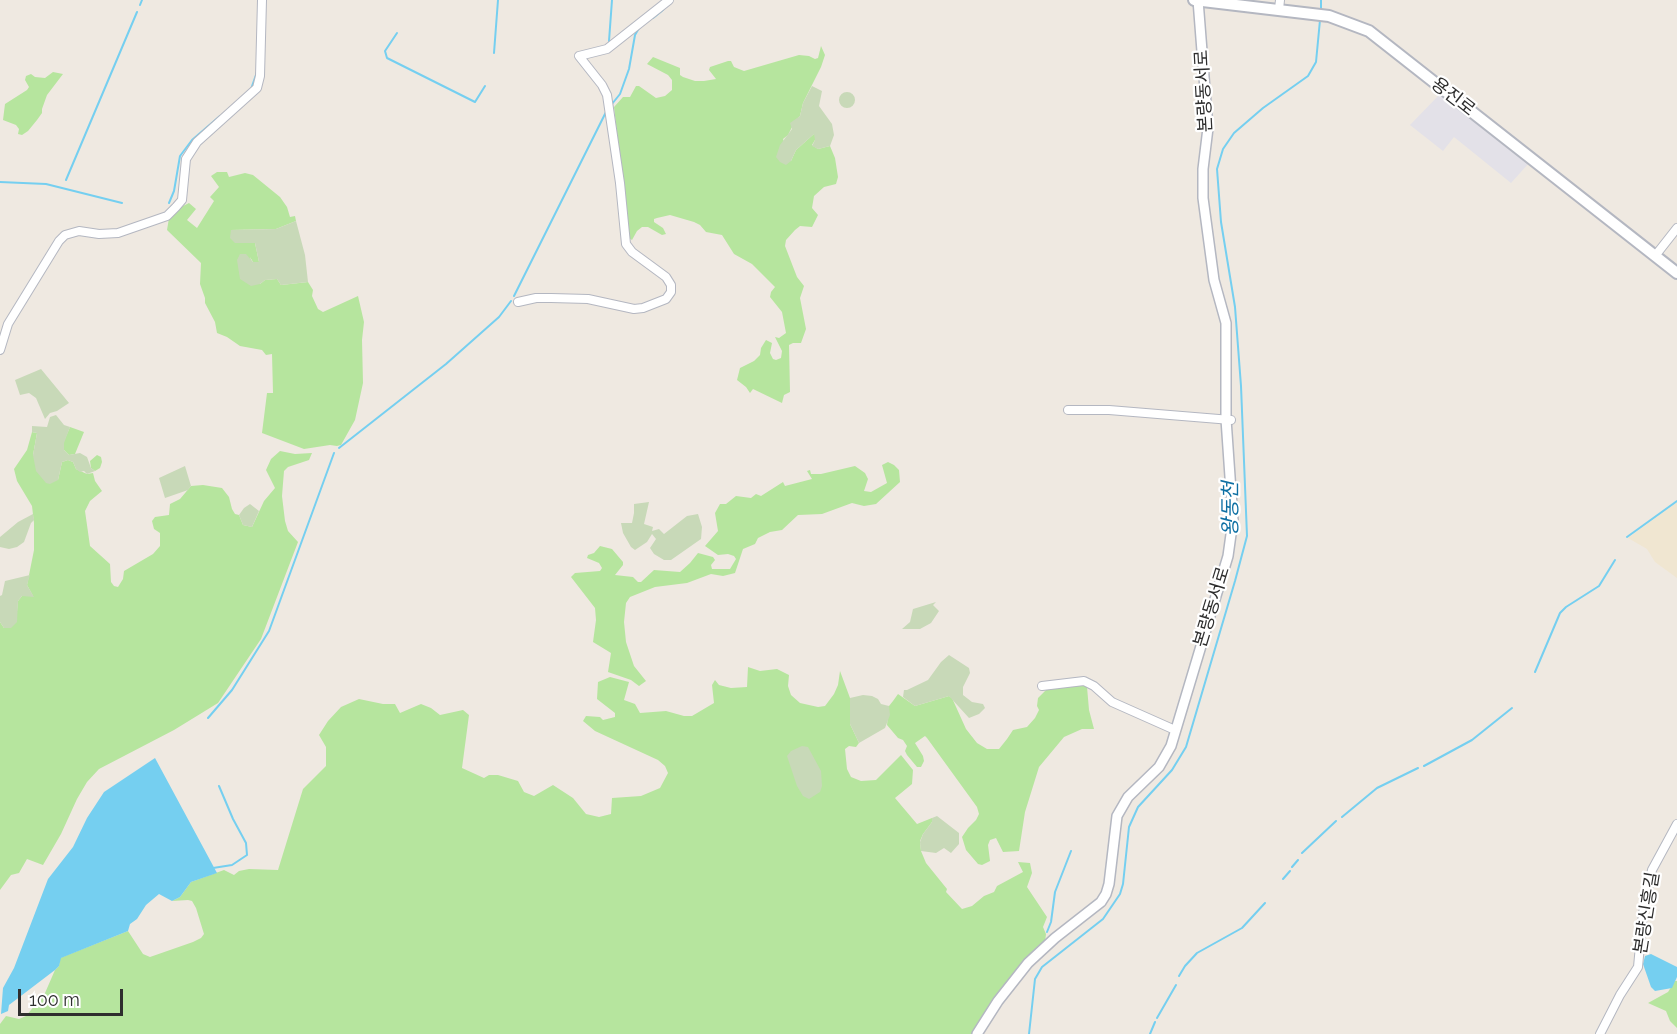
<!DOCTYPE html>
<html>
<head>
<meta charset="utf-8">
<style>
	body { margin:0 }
	#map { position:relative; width:1677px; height:1034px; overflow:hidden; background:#efe9e1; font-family:Raleway,sans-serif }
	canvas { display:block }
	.scale { position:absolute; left:18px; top:989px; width:105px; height:27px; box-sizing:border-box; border:3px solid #2e2e2e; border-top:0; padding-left:8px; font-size:18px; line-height:21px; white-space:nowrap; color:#2e2e2e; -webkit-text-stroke:4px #fff; paint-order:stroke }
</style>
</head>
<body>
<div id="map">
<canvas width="1677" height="1034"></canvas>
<div class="scale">100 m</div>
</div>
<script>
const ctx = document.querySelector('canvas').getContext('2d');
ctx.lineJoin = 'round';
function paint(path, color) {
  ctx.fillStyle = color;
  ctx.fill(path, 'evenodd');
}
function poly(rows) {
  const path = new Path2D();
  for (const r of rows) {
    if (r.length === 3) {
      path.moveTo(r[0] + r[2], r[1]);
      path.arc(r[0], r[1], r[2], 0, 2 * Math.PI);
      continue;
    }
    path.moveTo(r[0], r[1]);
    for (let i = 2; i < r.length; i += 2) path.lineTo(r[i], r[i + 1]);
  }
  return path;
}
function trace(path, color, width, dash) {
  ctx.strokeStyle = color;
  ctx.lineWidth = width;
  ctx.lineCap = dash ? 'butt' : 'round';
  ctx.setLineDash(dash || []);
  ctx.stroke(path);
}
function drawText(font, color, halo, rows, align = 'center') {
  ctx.font = font + ' Raleway,"Noto Sans KR",sans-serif';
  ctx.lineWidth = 4.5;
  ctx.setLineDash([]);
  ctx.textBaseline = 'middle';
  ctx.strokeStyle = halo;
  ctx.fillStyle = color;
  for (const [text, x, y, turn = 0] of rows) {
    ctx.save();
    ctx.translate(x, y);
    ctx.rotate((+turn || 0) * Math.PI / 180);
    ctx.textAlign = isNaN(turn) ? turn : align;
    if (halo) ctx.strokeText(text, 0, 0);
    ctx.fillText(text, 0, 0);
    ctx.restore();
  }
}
const industrial = poly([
	[1440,94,1529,163,1511,183,1454,137,1443,151,1410,125]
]);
const education = poly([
	[1677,502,1677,578,1655,562,1647,549,1628,538]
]);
const green = poly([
	[821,46,825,55,821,67,803,103,800,116,795,121,788,135,783,139,791,161,796,150,815,133,815,140,812,145,818,149,830,146,835,158,838,177,836,184,824,187,814,196,812,208,818,215,812,227,800,226,795,230,786,240,785,246,797,277,804,286,800,298,806,329,801,343,793,343,789,345,790,392,784,395,782,403,753,389,750,393,746,387,737,380,740,368,754,361,760,355,761,348,766,340,772,343,770,353,773,359,776,360,781,358,782,351,775,337,779,338,786,333,782,312,770,297,771,292,775,287,752,264,734,254,722,235,706,232,700,225,694,222,670,215,657,218,654,219,654,222,663,228,666,234,662,235,648,227,642,227,637,231,632,240,629,238,614,107,623,97,630,97,636,86,639,86,656,98,665,96,672,90,672,80,668,75,647,64,653,57,680,68,680,75,683,77,695,81,704,81,716,79,709,70,710,67,728,61,731,61,734,67,744,71,799,55,809,56,815,59,818,58],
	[53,72,63,74,47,95,42,109,42,113,37,120,28,131,22,135,18,134,19,129,16,125,3,120,5,104,27,90,29,87,25,80,26,76,31,74,35,77,45,78],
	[217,172,227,172,229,177,245,173,253,175,280,197,287,207,290,217,295,216,296,221,276,229,231,230,255,243,259,262,253,262,250,257,260,284,265,280,277,279,281,285,308,282,313,290,312,296,318,309,323,312,358,296,364,322,362,340,363,383,355,420,341,445,337,446,330,445,304,449,262,433,267,393,273,393,272,354,266,355,262,350,240,346,227,337,217,333,215,322,205,303,205,298,200,284,201,263,167,230,169,218,183,206,189,203,196,209,187,220,197,228,214,201,210,197,219,187,211,176],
	[70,427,84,432,75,454,69,455,64,450,63,443],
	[32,432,37,433,33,455,58,480,62,462,68,460,73,462,76,469,87,474,93,473,95,481,102,491,90,501,85,511,90,546,110,564,111,582,114,586,118,587,123,579,124,571,153,554,160,546,160,533,154,529,152,521,155,517,169,515,170,504,180,499,191,486,203,485,222,488,229,497,232,509,235,514,239,515,243,525,252,527,264,501,275,488,266,470,271,459,280,451,295,454,312,453,309,460,288,467,284,471,282,496,285,521,288,531,298,542,261,639,218,703,174,730,99,769,87,782,77,799,61,834,43,865,27,859,19,873,11,875,0,890,0,622,4,628,16,622,18,601,22,596,33,596,27,585,34,550,34,523,32,506,17,481,14,469,27,450],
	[97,455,101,457,102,462,100,468,95,471,91,468,90,461],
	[888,462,894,465,899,470,900,482,876,504,864,506,852,503,822,514,798,515,782,530,770,532,758,538,755,544,743,549,735,573,723,576,711,574,687,583,655,587,630,597,626,603,624,622,626,642,634,666,646,681,639,686,631,680,608,672,611,653,593,642,596,620,595,608,571,577,575,573,600,571,602,568,599,563,587,558,588,555,594,553,600,546,612,549,623,562,623,565,615,575,633,577,638,582,641,582,654,570,680,572,690,563,698,553,713,557,715,560,711,565,712,569,730,569,736,559,734,556,728,554,718,555,705,546,718,531,715,513,720,504,726,504,736,496,751,498,756,494,761,496,783,482,785,486,812,479,807,471,810,470,811,474,821,474,855,466,865,473,868,479,864,491,871,492,887,483,882,465],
	[748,667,760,671,777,669,789,675,788,686,791,695,800,703,818,707,825,706,834,694,838,685,840,671,850,698,850,724,859,743,856,747,849,746,845,749,847,769,851,777,861,781,876,780,901,755,913,770,912,784,895,798,917,824,932,818,932,822,923,834,920,841,921,851,926,863,947,889,946,892,962,909,972,906,984,896,994,892,997,886,1023,872,1018,862,1030,863,1032,873,1027,887,1047,917,1043,927,1046,934,1045,942,973,1034,0,1034,0,1024,6,1016,19,1019,26,1016,45,993,55,970,59,966,60,958,128,931,143,954,150,957,193,942,201,938,204,934,196,908,192,901,188,900,172,901,180,897,191,882,224,870,234,875,239,871,249,869,278,870,303,789,326,766,326,747,319,735,328,721,341,707,359,699,383,704,395,704,400,713,421,704,431,708,440,715,463,710,469,715,462,768,484,778,489,775,498,775,518,781,524,792,534,796,553,785,573,798,586,814,599,817,611,814,612,798,641,796,660,788,668,773,665,766,658,760,595,731,583,721,586,716,600,717,603,720,615,717,615,713,597,699,598,682,610,677,629,682,624,700,635,704,640,713,666,711,684,716,692,716,714,703,712,685,715,680,719,685,731,688,747,687],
	[1084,684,1087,687,1089,710,1094,729,1082,729,1064,737,1039,767,1025,812,1019,851,1003,852,996,838,990,840,988,845,990,861,982,865,978,864,966,850,962,837,968,828,976,820,979,814,977,807,927,738,925,736,915,743,923,756,924,761,921,767,917,767,907,755,905,751,907,746,903,740,898,738,887,725,889,706,893,701,898,694,915,706,949,696,952,698,966,729,977,743,987,749,999,749,1007,739,1013,730,1027,727,1035,718,1039,710,1037,706,1038,698,1045,691,1049,688],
	[1675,981,1677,981,1677,1028,1670,1021,1666,1011,1648,1003,1668,992]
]);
const cemetery = poly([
	[812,86,822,91,819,106,832,124,834,135,830,146,818,149,812,146,815,140,814,134,796,150,791,161,786,165,780,162,776,157,780,145,792,129,790,123,800,116,803,103],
	[847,100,8],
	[296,221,305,255,308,282,281,285,277,279,265,280,260,284,251,286,240,279,237,260,240,254,246,254,253,262,259,262,255,243,235,243,230,238,231,230,276,229],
	[41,369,69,403,57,411,50,413,45,419,36,398,29,393,20,395,15,380],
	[56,415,64,425,70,427,64,443,64,450,69,455,80,453,87,457,91,468,95,471,87,474,84,471,80,472,76,469,73,462,68,460,62,462,58,480,50,484,46,483,36,471,33,455,37,433,32,432,32,426,47,427,50,417],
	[185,466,191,486,188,490,165,498,159,478],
	[649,502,644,524,653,527,652,531,659,529,664,534,687,516,698,514,702,527,701,539,671,560,664,560,654,554,650,548,656,539,652,534,647,542,635,550,631,547,623,533,621,523,632,523,634,513,634,504],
	[250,504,259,511,252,527,243,525,239,515,244,508],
	[33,514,34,520,31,523,24,542,17,547,9,549,0,547,0,537,18,522],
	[30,575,27,585,34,597,22,596,18,601,17,622,11,628,4,628,0,622,0,596,2,595,5,581],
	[936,602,933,605,939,611,931,623,920,629,902,629,910,622,913,609],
	[949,655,969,668,970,673,963,687,963,695,972,702,983,704,985,708,979,714,969,718,949,696,915,706,903,697,904,690,907,690,928,680,941,662],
	[863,695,872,696,878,699,881,704,889,706,890,715,885,728,859,743,850,724,850,698],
	[802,746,808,747,821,771,822,786,820,792,809,799,803,796,797,786,787,756,791,751],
	[937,816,959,833,959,844,951,853,944,848,936,853,921,851,920,842,923,834,932,822,932,818]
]);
const water = poly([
	[155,758,217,873,191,882,180,897,172,901,159,894,146,905,137,919,130,924,128,931,61,958,59,966,55,970,9,1005,8,1011,1,1014,3,988,14,968,48,879,73,847,87,818,104,792],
	[1651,954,1677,967,1677,977,1672,988,1655,991,1651,987,1643,964,1645,956]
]);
const stream = poly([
	[140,5,142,0],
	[1321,11,1321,0],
	[653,18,663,10],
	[397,33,385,51,387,58,475,102,485,86],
	[609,41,612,0],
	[494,53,498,0],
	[251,89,257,72],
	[612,104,620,94,629,69,635,35,639,28],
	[66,180,137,12],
	[0,182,46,184,122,203],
	[169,203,174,191,180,156,192,140,220,116],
	[514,296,607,110],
	[339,448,446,364,499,317,511,301],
	[1627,537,1677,501],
	[1535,672,1560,613,1566,607,1599,586,1615,560],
	[208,718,232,690,269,631,334,453],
	[1424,766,1472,740,1512,708],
	[1342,817,1377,788,1418,768],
	[1302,853,1336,821],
	[1292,867,1298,860],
	[213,868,232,865,247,855,246,843,233,819,219,786],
	[1283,879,1290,871],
	[1047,932,1051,922,1055,892,1071,851],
	[1179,976,1185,966,1197,953,1242,928,1265,903],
	[1157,1018,1176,985],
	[1029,1034,1035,979,1042,967,1103,919,1120,894,1123,884,1129,827,1138,807,1172,770,1186,747,1235,581,1247,536,1241,386,1235,307,1221,222,1217,169,1223,149,1234,133,1263,108,1308,76,1316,62,1320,20],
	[1150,1034,1155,1022]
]);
const minor = poly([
	[1279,9,1280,0],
	[1655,256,1677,228],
	[518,302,536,298,551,298,588,299,634,309,643,308,666,299,671,292,671,285,666,277,632,252,626,244,620,183,607,95,602,85,579,56,607,49,669,0],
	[0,350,8,324,59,241,65,235,79,231,99,234,118,233,167,216,176,207,182,200,186,159,197,142,257,88,260,76,262,0],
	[1068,410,1109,410,1231,420],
	[1042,686,1084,681,1094,686,1112,702,1175,730],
	[1600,1034,1620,995,1638,967,1643,913,1652,870,1677,824]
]);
const tertiary = poly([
	[977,1034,998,1001,1028,963,1055,938,1101,902,1106,894,1109,884,1117,816,1128,797,1159,767,1171,746,1228,556,1233,520,1226,419,1226,323,1214,280,1203,198,1203,169,1208,128,1198,0]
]);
const secondary = poly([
	[1194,0,1329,16,1369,31,1677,273]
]);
const streetNames = [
	["본량동서로",1204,91,-93],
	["용진로",1453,97,38],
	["본량동서로",1212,607,-73],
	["본량신흥길",1647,913,-81]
];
const waterNames = [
	["왕동천",1231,509,-90]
];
paint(industrial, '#e3e1e8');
paint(education, '#f0e6d1');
paint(green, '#b6e59e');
paint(cemetery, '#c8d9b8');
paint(water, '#75cff0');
trace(stream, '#75cff0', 2);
trace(minor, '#b4b7c1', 10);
trace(tertiary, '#b4b7c1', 12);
trace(secondary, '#b4b7c1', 14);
trace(minor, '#fff', 8);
trace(tertiary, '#fff', 9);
trace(secondary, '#fff', 10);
drawText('18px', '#2e2e2e', '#fff', streetNames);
drawText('italic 20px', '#0d6fa3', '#fff', waterNames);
</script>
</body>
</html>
